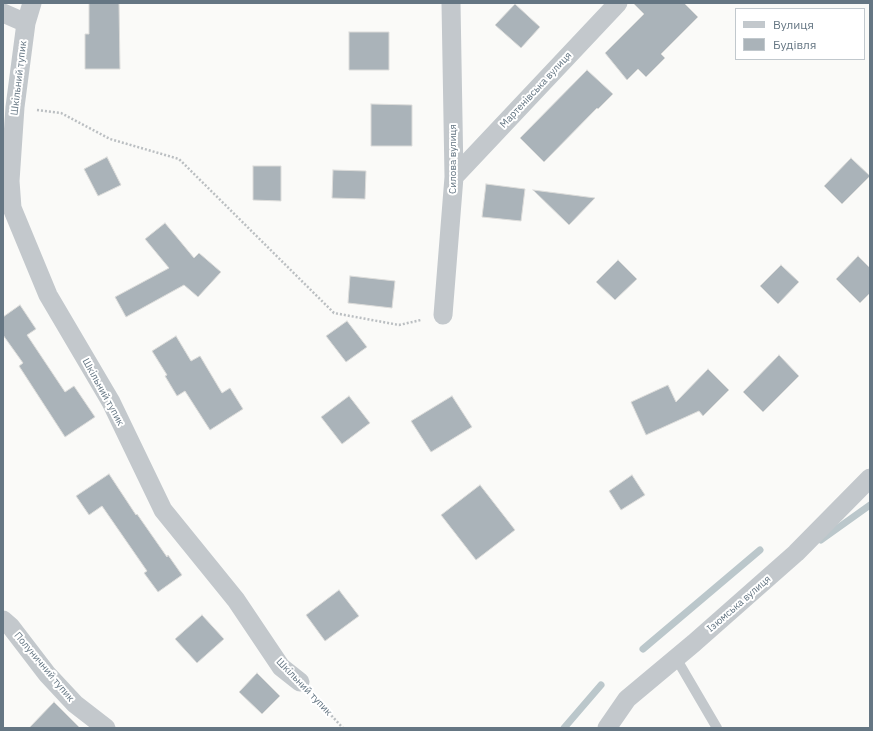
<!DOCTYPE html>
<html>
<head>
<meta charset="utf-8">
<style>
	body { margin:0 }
	#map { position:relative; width:873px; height:731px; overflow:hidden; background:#fafaf8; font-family:"IBM Plex Sans",sans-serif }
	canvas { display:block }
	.frame { position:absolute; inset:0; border:4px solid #657683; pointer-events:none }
	.legend { position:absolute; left:735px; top:8px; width:130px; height:52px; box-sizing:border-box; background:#fff; border:1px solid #c1c8cd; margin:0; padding:5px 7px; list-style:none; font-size:12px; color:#657683 }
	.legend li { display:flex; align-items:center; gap:8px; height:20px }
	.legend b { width:20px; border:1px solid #c1c8cd }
</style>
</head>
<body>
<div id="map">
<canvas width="873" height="731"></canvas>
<div class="frame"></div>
<ul class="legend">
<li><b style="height:5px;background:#c3c8cc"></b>Вулиця</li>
<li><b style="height:11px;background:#aab3b9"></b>Будівля</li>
</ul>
</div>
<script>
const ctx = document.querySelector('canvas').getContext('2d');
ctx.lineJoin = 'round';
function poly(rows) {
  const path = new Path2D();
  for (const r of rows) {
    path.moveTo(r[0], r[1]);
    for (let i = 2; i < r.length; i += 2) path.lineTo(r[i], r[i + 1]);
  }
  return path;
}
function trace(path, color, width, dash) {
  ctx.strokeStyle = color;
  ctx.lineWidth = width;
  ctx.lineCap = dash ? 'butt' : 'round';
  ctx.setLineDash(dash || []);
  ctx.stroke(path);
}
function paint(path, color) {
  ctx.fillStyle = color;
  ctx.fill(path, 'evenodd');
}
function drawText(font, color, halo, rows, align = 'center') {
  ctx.font = font + ' "IBM Plex Sans",sans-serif';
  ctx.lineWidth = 4;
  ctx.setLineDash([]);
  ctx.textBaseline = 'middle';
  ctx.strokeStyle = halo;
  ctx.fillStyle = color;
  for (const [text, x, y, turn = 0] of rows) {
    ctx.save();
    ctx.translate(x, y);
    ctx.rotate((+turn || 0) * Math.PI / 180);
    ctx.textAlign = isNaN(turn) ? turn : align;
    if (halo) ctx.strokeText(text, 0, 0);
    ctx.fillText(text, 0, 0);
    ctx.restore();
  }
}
const stream = poly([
	[821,540,870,505],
	[643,649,760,550],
	[564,728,601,685]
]);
const building = poly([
	[89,3,119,3,120,69,85,69,85,34,89,34,89,3],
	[633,3,684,3,698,17,661,54,665,58,646,77,638,69,627,80,605,53,644,14,633,3],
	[515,4,540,27,521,48,495,25,515,4],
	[349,32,389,32,389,70,349,70,349,32],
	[587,70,613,94,598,109,597,108,544,162,520,138,587,70],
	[371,104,412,105,412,146,371,146,371,104],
	[107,157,121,185,98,196,84,169,107,157],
	[851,158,870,176,842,204,824,186,851,158],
	[253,166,281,166,281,201,253,200,253,166],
	[333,170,366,171,365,199,332,198,333,170],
	[486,184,525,189,521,221,482,217,486,184],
	[533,190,595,198,569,225,533,190],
	[165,223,194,258,199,253,221,272,198,297,184,285,126,317,115,297,169,268,145,239,165,223],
	[858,256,870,268,870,293,860,303,836,279,858,256],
	[618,260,637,279,615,300,596,282,618,260],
	[781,265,799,282,778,304,760,286,781,265],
	[350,276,395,281,392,308,348,303,350,276],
	[20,305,36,329,27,335,65,392,74,386,95,417,65,437,19,366,23,363,3,335,3,317,20,305],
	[347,321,367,347,346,362,326,336,347,321],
	[176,336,191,361,200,356,222,393,230,388,243,409,210,430,185,391,177,396,165,376,167,375,152,351,176,336],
	[779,355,799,376,763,412,743,392,779,355],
	[708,369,729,390,703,416,699,411,646,435,631,402,668,385,676,402,708,369],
	[349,396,370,423,342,444,321,417,349,396],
	[452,396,472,427,431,452,411,421,452,396],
	[109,474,136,515,137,514,167,557,168,555,182,575,158,592,144,573,147,571,102,506,89,515,76,496,109,474],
	[632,475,645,495,621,510,609,491,632,475],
	[480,485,515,530,476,560,441,515,480,485],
	[339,590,359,616,325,641,306,615,339,590],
	[202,615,224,639,197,663,175,639,202,615],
	[257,673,280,696,262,714,239,692,257,673],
	[54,702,80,728,29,728,54,702]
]);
const path = poly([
	[37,110,61,113,110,139,179,159,334,313,399,325,421,320],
	[315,698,343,728]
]);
const service = poly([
	[676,658,717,728]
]);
const minor = poly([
	[3,13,26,23,15,107,10,181,12,208,48,295,111,402,163,510,236,600,281,667,300,682],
	[26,23,32,3],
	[454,177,618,3],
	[443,315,454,177,451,3],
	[3,620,11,627,47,674,75,704,106,728],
	[607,728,627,699,694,643,796,553,870,478]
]);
const streetNames = [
	["Шкільний тупик",19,78,-83],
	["Мартенівська вулиця",536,90,-47],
	["Силова вулиця",453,159,-90],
	["Шкільний тупик",103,392,61],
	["Ізюмська вулиця",739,604,-41],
	["Полуничний тупик",44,667,50],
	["Шкільний тупик",304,687,46]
];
trace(stream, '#bbc7cb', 7);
paint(building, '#aab3b9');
trace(building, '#dcdcda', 1);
trace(path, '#bbbfc2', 2.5, [2, 2]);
trace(service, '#c3c8cc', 10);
trace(minor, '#c3c8cc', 19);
drawText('10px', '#657683', '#fff', streetNames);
</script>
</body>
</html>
